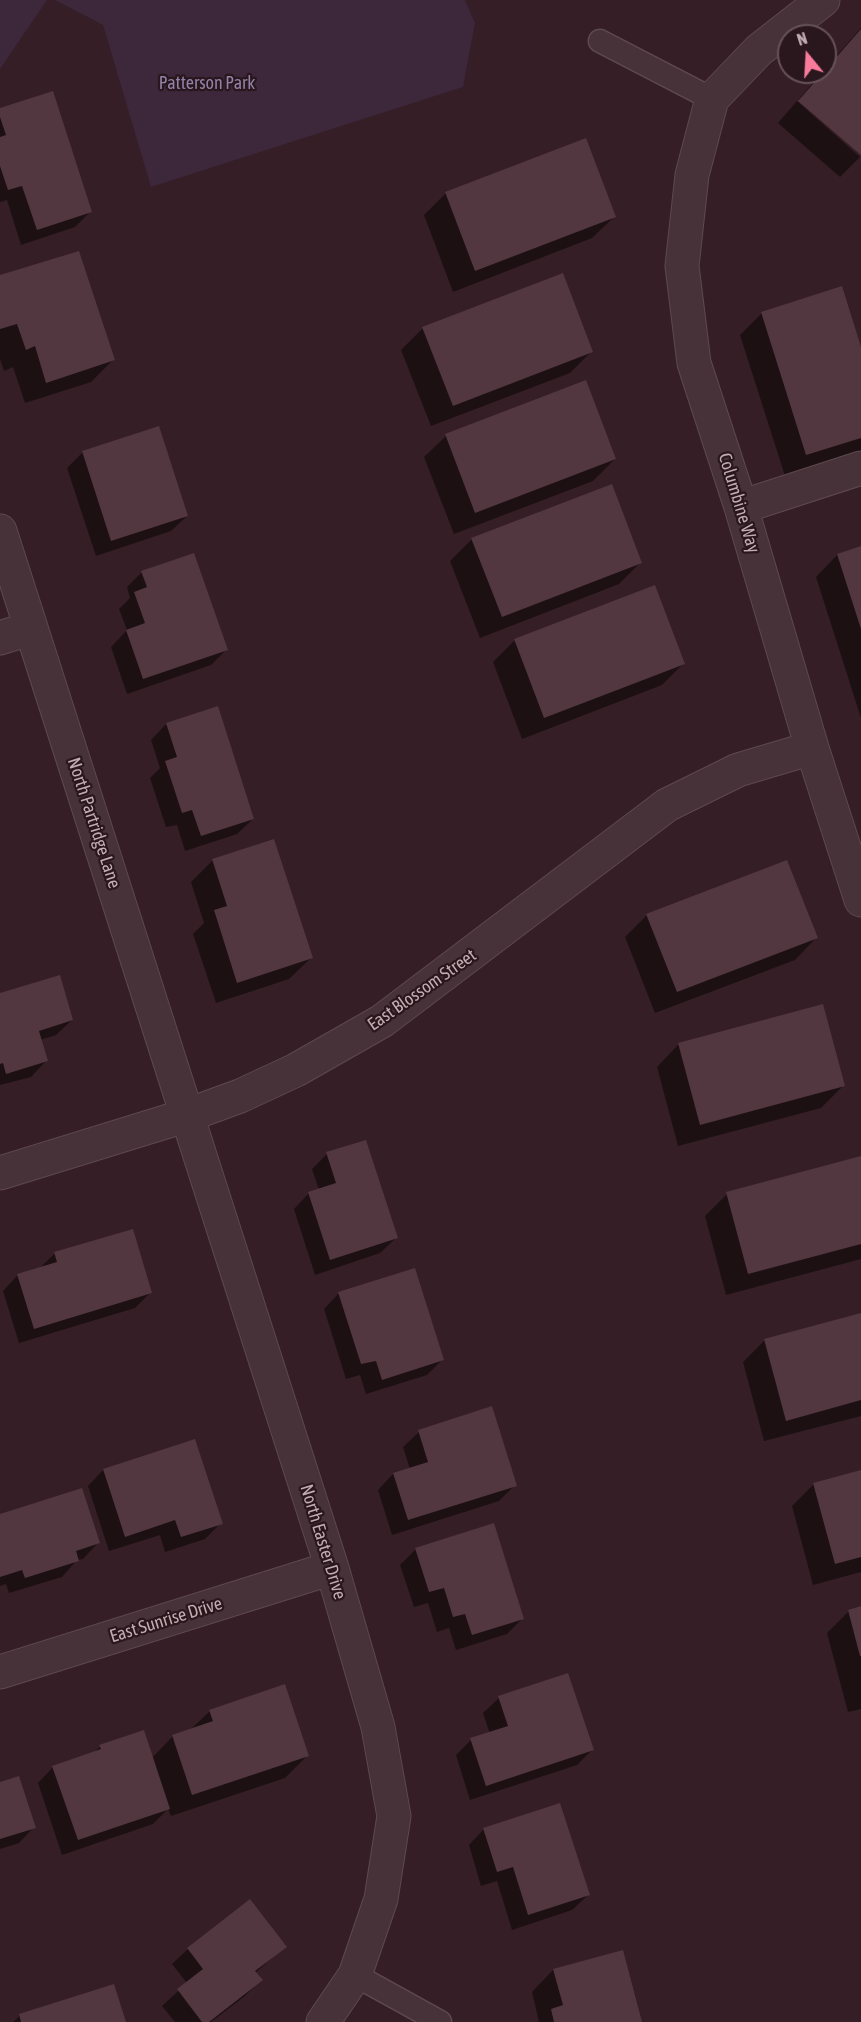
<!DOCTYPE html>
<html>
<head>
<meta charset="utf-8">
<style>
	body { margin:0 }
	#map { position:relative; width:861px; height:2022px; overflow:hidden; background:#351e25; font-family:"Asap Condensed",sans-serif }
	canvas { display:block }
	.north { position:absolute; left:777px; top:24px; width:60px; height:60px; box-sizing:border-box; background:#2a171d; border:2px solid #675259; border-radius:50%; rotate:342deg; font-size:16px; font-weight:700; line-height:24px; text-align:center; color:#c3abb2 }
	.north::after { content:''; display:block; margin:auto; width:21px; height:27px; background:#f97b9c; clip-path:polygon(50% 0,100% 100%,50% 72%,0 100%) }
</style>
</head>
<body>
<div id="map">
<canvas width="861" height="2022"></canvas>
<div class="north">N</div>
</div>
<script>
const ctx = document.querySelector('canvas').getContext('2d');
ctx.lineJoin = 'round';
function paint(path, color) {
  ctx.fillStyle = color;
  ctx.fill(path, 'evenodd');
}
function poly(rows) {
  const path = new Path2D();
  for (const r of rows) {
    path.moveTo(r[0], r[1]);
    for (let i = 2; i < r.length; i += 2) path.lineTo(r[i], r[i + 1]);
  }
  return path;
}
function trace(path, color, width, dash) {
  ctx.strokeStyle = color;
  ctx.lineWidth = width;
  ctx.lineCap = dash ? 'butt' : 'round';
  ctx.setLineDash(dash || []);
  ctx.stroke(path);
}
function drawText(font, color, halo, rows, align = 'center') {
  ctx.font = font + ' "Asap Condensed",sans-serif';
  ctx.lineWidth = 4.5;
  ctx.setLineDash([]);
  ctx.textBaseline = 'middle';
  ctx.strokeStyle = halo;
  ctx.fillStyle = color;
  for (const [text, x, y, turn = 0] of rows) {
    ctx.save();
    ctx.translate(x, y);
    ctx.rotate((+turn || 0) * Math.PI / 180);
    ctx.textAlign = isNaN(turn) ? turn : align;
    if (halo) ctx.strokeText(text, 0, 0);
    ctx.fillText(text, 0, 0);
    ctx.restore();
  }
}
const green = poly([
	[0,0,47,0,0,69],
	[55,0,465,0,475,23,463,87,151,187,103,25]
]);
const shadow = poly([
	[861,28,861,153,799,99,822,72,825,72,825,69],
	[797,101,860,157,840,177,778,123],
	[0,110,90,212,75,227,21,245,7,200,0,202],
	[446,193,614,217,592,238,453,292,424,215],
	[0,276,113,360,91,382,25,403,13,367,4,371,0,359],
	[762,313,861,352,861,451,785,476,740,335],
	[423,328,592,351,570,373,431,426,401,350],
	[446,436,615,459,593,481,454,534,424,457],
	[83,452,187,516,171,531,96,556,67,468],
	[472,539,641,562,619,584,480,638,450,561],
	[861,548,861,718,816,577,837,555],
	[142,572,226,650,211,665,127,694,111,647,127,630,119,609,130,598,127,587],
	[515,640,683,664,662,685,522,739,493,662],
	[166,724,253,819,237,834,185,851,177,825,166,827,150,778,160,768,151,740],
	[273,841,311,958,289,979,216,1003,193,934,204,923,191,882,212,861],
	[647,915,816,938,795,960,655,1013,625,937],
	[0,995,72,1020,56,1035,40,1040,46,1061,31,1077,0,1085],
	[822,1006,843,1086,821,1108,678,1146,657,1067,678,1045],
	[327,1154,396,1238,380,1253,315,1275,294,1209,309,1193,319,1190,312,1169],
	[861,1158,861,1259,726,1295,705,1216,727,1194],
	[132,1231,150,1293,135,1308,19,1343,3,1291,18,1275,39,1269,54,1254],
	[339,1293,442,1360,427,1375,366,1394,360,1375,346,1379,324,1309],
	[861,1314,861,1416,764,1441,743,1362,765,1340],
	[419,1432,515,1485,499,1501,392,1535,378,1490,393,1474,410,1469,403,1447],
	[103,1470,221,1523,205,1539,165,1552,160,1535,109,1551,88,1486],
	[861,1471,861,1572,813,1585,792,1506,814,1484],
	[0,1516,98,1543,83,1559,77,1560,62,1577,9,1593,6,1584,0,1586],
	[416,1549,522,1619,507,1634,456,1650,449,1628,437,1632,428,1603,414,1607,400,1565],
	[861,1608,861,1709,848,1712,827,1633,849,1611],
	[499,1698,592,1750,577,1765,470,1800,456,1755,471,1740,490,1734,483,1713],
	[210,1711,307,1756,285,1778,171,1816,168,1809,153,1824,62,1855,38,1783,53,1767,93,1753,100,1747,152,1758,173,1736,190,1730],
	[0,1784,34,1827,19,1843,0,1849],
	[484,1829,588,1895,572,1910,512,1930,497,1881,481,1886,469,1845],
	[285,1947,255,1973,261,1980,245,1996,211,2022,175,2022,162,2006,187,1983,172,1964,188,1949],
	[553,1970,641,2022,539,2022,532,1992],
	[20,2016,125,2022,13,2022]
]);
const building = poly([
	[861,29,861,155,798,101],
	[53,91,92,212,37,230,22,186,8,190,0,166,0,137,6,135,0,117,0,108],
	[586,138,616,217,475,271,445,192],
	[79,251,115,360,46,383,35,346,26,350,17,324,0,329,0,275],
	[563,273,593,352,453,406,422,327],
	[842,286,861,347,861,438,806,455,761,312],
	[586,380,616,459,475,513,445,434],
	[159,426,188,516,111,541,82,451],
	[612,484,642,563,502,617,471,538],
	[861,546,861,629,837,554],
	[194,553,228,650,143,679,126,630,145,623,134,592,147,587,141,571],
	[655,585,685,664,544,718,514,639],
	[218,706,254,819,201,836,192,810,182,813,165,761,177,757,166,723],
	[274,839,313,958,237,983,214,910,227,906,212,859],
	[787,860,818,938,677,992,646,914],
	[60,975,73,1020,39,1031,48,1061,6,1074,3,1063,0,1064,0,993],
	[823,1004,845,1086,700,1125,678,1043],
	[366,1140,398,1238,330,1260,308,1192,336,1183,326,1152],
	[861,1156,861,1244,748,1274,726,1192],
	[133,1229,152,1293,34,1329,17,1274,57,1262,54,1252],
	[415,1268,444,1360,382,1380,376,1361,361,1364,338,1292],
	[861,1313,861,1400,786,1421,764,1339],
	[492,1406,517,1486,408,1520,393,1473,428,1462,418,1430],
	[195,1439,223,1524,181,1537,175,1520,125,1537,103,1469],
	[861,1470,861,1557,835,1564,813,1483],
	[82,1488,100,1543,76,1551,79,1561,25,1578,22,1570,0,1577,0,1514],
	[494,1523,524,1619,472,1635,465,1614,453,1617,444,1588,429,1592,415,1548],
	[861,1606,861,1656,860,1656,848,1610],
	[568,1673,594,1750,486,1786,470,1738,508,1726,498,1696],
	[285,1684,309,1756,192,1795,172,1735,213,1721,209,1710],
	[144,1730,170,1809,78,1840,52,1766,101,1749,99,1745],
	[19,1776,36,1828,0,1839,0,1782],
	[560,1803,590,1895,528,1915,513,1867,497,1872,483,1828],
	[250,1899,287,1947,255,1971,263,1980,209,2022,202,2022,177,1989,203,1969,187,1948],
	[623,1950,642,2022,554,2022,551,2009,563,2005,553,1969],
	[114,1984,126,2022,21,2022,19,2014]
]);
const lane = poly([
	[600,41,712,99],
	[355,1975,440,2022]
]);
const street = poly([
	[823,0,759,50,712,99,692,175,682,266,694,363,741,507,812,748,861,900],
	[741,507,861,468],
	[0,531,332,1568,378,1727,394,1816,381,1899,355,1975,323,2022],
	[0,638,31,628],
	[0,1173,188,1115,240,1096,296,1070,382,1021,667,805,738,770,812,748],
	[0,1672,332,1568]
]);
const parkNames = [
	["Patterson Park",207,83]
];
const streetNames = [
	["Columbine Way",739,503,73],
	["North Partridge Lane",94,823,72],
	["East Blossom Street",422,990,-35],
	["North Easter Drive",323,1542,73],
	["East Sunrise Drive",166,1620,-17]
];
paint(green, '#3c273b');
paint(shadow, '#0007');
paint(building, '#533740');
trace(lane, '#5e494f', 25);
trace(street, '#5e494f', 35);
trace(lane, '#463238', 22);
trace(street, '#463238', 33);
drawText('18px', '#9082a9', '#2a171d', parkNames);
drawText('18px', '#c3abb2', '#2a171d', streetNames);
</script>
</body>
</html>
